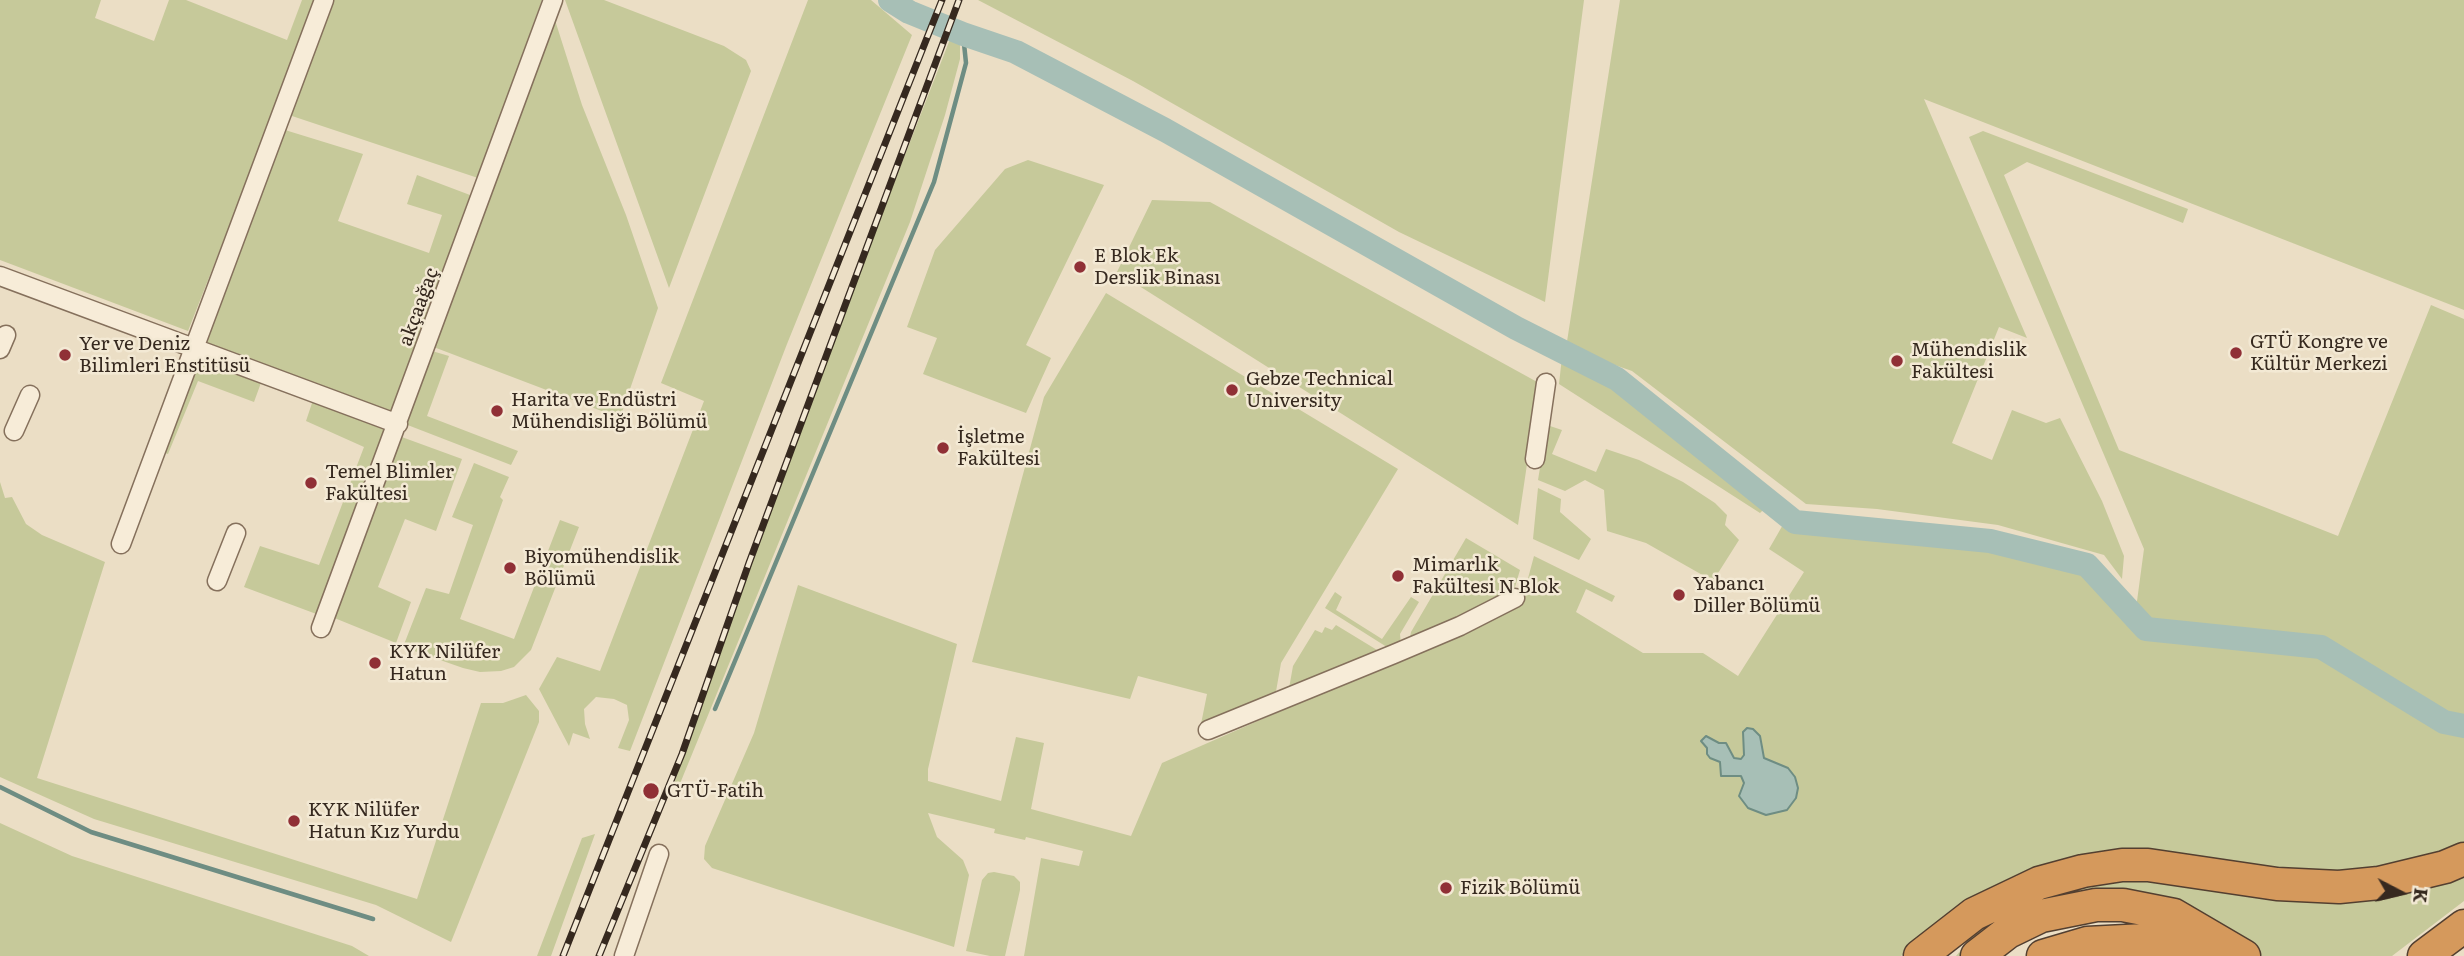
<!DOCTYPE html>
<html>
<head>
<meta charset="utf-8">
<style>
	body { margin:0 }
	#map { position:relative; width:2464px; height:956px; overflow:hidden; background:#ebdec5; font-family:Literata,serif }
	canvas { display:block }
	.north { position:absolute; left:2366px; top:858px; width:70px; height:70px; -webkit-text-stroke:5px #f3e9d4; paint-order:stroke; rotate:97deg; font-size:19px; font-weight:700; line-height:28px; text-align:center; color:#36291f }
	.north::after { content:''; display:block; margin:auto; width:24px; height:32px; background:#36291f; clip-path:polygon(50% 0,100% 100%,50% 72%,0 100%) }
</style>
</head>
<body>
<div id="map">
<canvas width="2464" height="956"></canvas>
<div class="north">K</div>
</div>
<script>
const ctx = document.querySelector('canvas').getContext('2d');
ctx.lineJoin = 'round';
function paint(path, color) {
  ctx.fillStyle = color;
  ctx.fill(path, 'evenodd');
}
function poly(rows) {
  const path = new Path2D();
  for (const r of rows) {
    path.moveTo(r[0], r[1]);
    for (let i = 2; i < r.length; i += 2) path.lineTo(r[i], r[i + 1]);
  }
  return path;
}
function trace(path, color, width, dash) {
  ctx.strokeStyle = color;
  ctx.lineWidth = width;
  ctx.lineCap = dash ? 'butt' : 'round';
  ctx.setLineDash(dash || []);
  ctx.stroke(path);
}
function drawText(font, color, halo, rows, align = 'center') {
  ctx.font = font + ' Literata,serif';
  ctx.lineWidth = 5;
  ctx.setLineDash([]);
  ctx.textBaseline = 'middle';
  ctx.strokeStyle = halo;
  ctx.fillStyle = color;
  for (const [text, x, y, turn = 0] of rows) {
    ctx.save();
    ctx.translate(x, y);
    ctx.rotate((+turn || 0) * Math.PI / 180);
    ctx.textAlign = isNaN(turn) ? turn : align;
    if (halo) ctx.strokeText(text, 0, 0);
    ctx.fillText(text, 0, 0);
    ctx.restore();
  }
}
const green = poly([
	[0,0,101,0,95,18,154,41,169,0,186,0,287,40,302,0,318,0,188,331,0,260],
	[331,0,542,0,478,178,289,115],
	[565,0,604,0,724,46,746,60,751,71,669,288],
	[808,0,871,0,912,35,787,344,630,751,618,748,629,720,627,705,614,699,596,697,584,709,585,724,590,739,573,733,569,746,539,689,557,657,600,671,704,401,661,383],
	[978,0,1584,0,1545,302,1399,232,1133,81],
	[1620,0,2464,0,2464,310,1924,99,2027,338,1999,327,1952,443,1992,460,2012,410,2046,423,2060,418,2102,501,2124,556,2122,579,2104,555,1998,525,1877,509,1806,504,1632,371,1566,348],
	[554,17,582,105,626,215,658,308,620,418,431,346],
	[952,34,960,37,960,59,945,115,910,222,679,786,674,783,745,582,847,304],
	[285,130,363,154,338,221,429,253,442,215,407,204,417,175,470,195,392,413,206,344],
	[1983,131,2188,209,2183,223,2027,162,2004,175,2119,450,2338,536,2431,305,2464,319,2464,846,2334,879,2174,852,2113,854,2057,861,2025,877,1941,926,1901,956,1024,956,1041,858,1079,866,1083,851,1026,837,1025,840,994,833,995,829,928,813,937,837,963,860,969,875,954,947,712,868,704,859,705,846,754,733,798,585,957,644,928,769,928,781,1001,801,1016,737,1044,743,1031,809,1131,836,1162,763,1479,624,1536,589,1527,582,1534,556,1615,596,1612,602,1586,589,1576,612,1643,653,1703,653,1738,676,1804,572,1769,549,1788,516,1795,522,1990,541,2087,565,2135,616,2144,549,1969,137],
	[1028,160,1104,185,1026,345,1051,358,1026,413,923,374,937,338,907,327,935,250,1005,169],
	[1152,200,1210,202,1539,383,1518,525,1117,272],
	[1106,293,1398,469,1281,663,1275,697,1200,729,1207,694,1138,676,1130,699,972,662,1044,397],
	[432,351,449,356,427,416,518,451,511,465,405,424],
	[198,357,262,380,254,402,198,381,168,454,161,452],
	[1562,357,1625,388,1771,502,1760,513,1559,384],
	[313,400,388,430,319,615,244,587,260,546,319,565,364,447,306,421],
	[1547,425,1562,430,1552,454,1596,472,1606,449,1639,460,1683,482,1715,503,1727,515,1725,525,1739,540,1713,581,1646,543,1607,531,1604,490,1585,480,1565,491,1538,480],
	[399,436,462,459,436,531,405,519,378,587,411,602,396,643,332,617],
	[474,463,509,477,500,497,503,500,460,619,514,639,560,520,579,527,531,650,514,667,501,671,480,672,463,668,403,647,426,588,449,594,473,525,452,517],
	[0,482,5,498,12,497,26,524,42,535,105,562,37,778,417,899,481,703,503,703,526,695,539,711,539,722,451,942,376,905,94,819,0,777],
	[1538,488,1561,499,1560,512,1591,539,1579,560,1533,539],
	[1466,538,1520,570,1512,597,1409,643,1411,632],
	[1335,592,1342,597,1336,610,1382,639,1411,597,1419,602,1400,634,1401,645,1390,649,1325,608],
	[1336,625,1382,653,1288,694,1293,666,1315,630,1322,633,1325,627,1332,630],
	[0,823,72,856,352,946,369,956,0,956],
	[595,834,551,956,537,956,582,838],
	[994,872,1014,876,1020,882,1020,890,1005,956,990,956,966,951,982,880,988,873],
	[2464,872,2464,901,2392,956,2262,956,2218,928,2122,893,1964,956,1956,956,1979,928,2032,899,2125,878]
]);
const water = poly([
	[1747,728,1753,729,1760,736,1764,758,1788,768,1795,777,1798,788,1796,798,1787,810,1766,815,1748,808,1739,796,1744,783,1741,776,1721,776,1720,762,1710,758,1707,754,1707,748,1701,741,1706,736,1719,743,1726,743,1734,758,1741,759,1744,755,1743,732,1747,728]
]);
const stream = poly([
	[715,709,934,182,966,63,963,34],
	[0,787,91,832,373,919]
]);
const river = poly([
	[890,0,909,12,963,34,1016,52,1165,130,1516,328,1617,379,1795,522,1990,541,2087,565,2146,629,2321,647,2444,722,2464,726]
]);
const street = poly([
	[0,276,398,424],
	[0,349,6,335],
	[14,431,30,395],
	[1535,459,1546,383],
	[121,544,324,0],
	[217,581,236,533],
	[321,628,553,0],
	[1208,730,1394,654,1460,626,1515,598],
	[624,956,659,854]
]);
const highway = poly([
	[1920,956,1974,914,2039,883,2083,871,2122,865,2148,865,2277,884,2339,887,2379,883,2445,867,2464,859],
	[1977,956,2008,932,2041,916,2096,905,2123,905,2174,915,2244,956],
	[2043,956,2087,943,2145,940,2203,956],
	[2424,956,2464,926]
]);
const rail = poly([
	[563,956,942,0],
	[599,956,682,754,749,563,959,0]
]);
const markers = [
	[1080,267,7,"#903036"],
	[2236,353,7,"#903036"],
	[65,355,7,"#903036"],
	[1897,361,7,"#903036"],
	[1232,390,7,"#903036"],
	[497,411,7,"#903036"],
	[943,448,7,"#903036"],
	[311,483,7,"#903036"],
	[510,568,7,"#903036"],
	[1398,576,7,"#903036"],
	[1679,595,7,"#903036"],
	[375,663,7,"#903036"],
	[651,791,9,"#903036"],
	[294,821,7,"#903036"],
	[1446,888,7,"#903036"]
];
const poiNames = [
	["E Blok Ek",1094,256],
	["Derslik Binası",1094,278],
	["GTÜ Kongre ve",2250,342],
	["Kültür Merkezi",2250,364],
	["Yer ve Deniz",79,344],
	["Bilimleri Enstitüsü",79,366],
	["Mühendislik",1911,350],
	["Fakültesi",1911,372],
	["Gebze Technical",1246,379],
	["University",1246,401],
	["Harita ve Endüstri",511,400],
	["Mühendisliği Bölümü",511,422],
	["İşletme",957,437],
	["Fakültesi",957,459],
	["Temel Blimler",325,472],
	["Fakültesi",325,494],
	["Biyomühendislik",524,557],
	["Bölümü",524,579],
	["Mimarlık",1412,565],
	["Fakültesi N Blok",1412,587],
	["Yabancı",1693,584],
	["Diller Bölümü",1693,606],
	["KYK Nilüfer",389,652],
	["Hatun",389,674],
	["GTÜ-Fatih",667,791],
	["KYK Nilüfer",308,810],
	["Hatun Kız Yurdu",308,832],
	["Fizik Bölümü",1460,888]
];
const streetNames = [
	["akçaağaç",419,307,-70]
];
paint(green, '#c6c99a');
paint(water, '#a7bfb6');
trace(water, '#6e8d83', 2);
trace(stream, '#6e8d83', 4.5);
trace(river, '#a7bfb6', 24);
trace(street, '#85705c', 21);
trace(highway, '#533f30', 35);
trace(street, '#f7ecd8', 18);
trace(highway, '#d5995c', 32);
trace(rail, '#36291f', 7);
trace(rail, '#f3e9d4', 4.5, [13]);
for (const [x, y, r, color] of markers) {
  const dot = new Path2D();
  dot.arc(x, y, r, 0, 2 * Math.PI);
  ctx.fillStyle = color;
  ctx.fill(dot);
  trace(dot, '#f3e9d4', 2.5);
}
drawText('19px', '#36291f', '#f3e9d4', poiNames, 'left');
drawText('19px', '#36291f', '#f3e9d4', streetNames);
</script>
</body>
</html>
